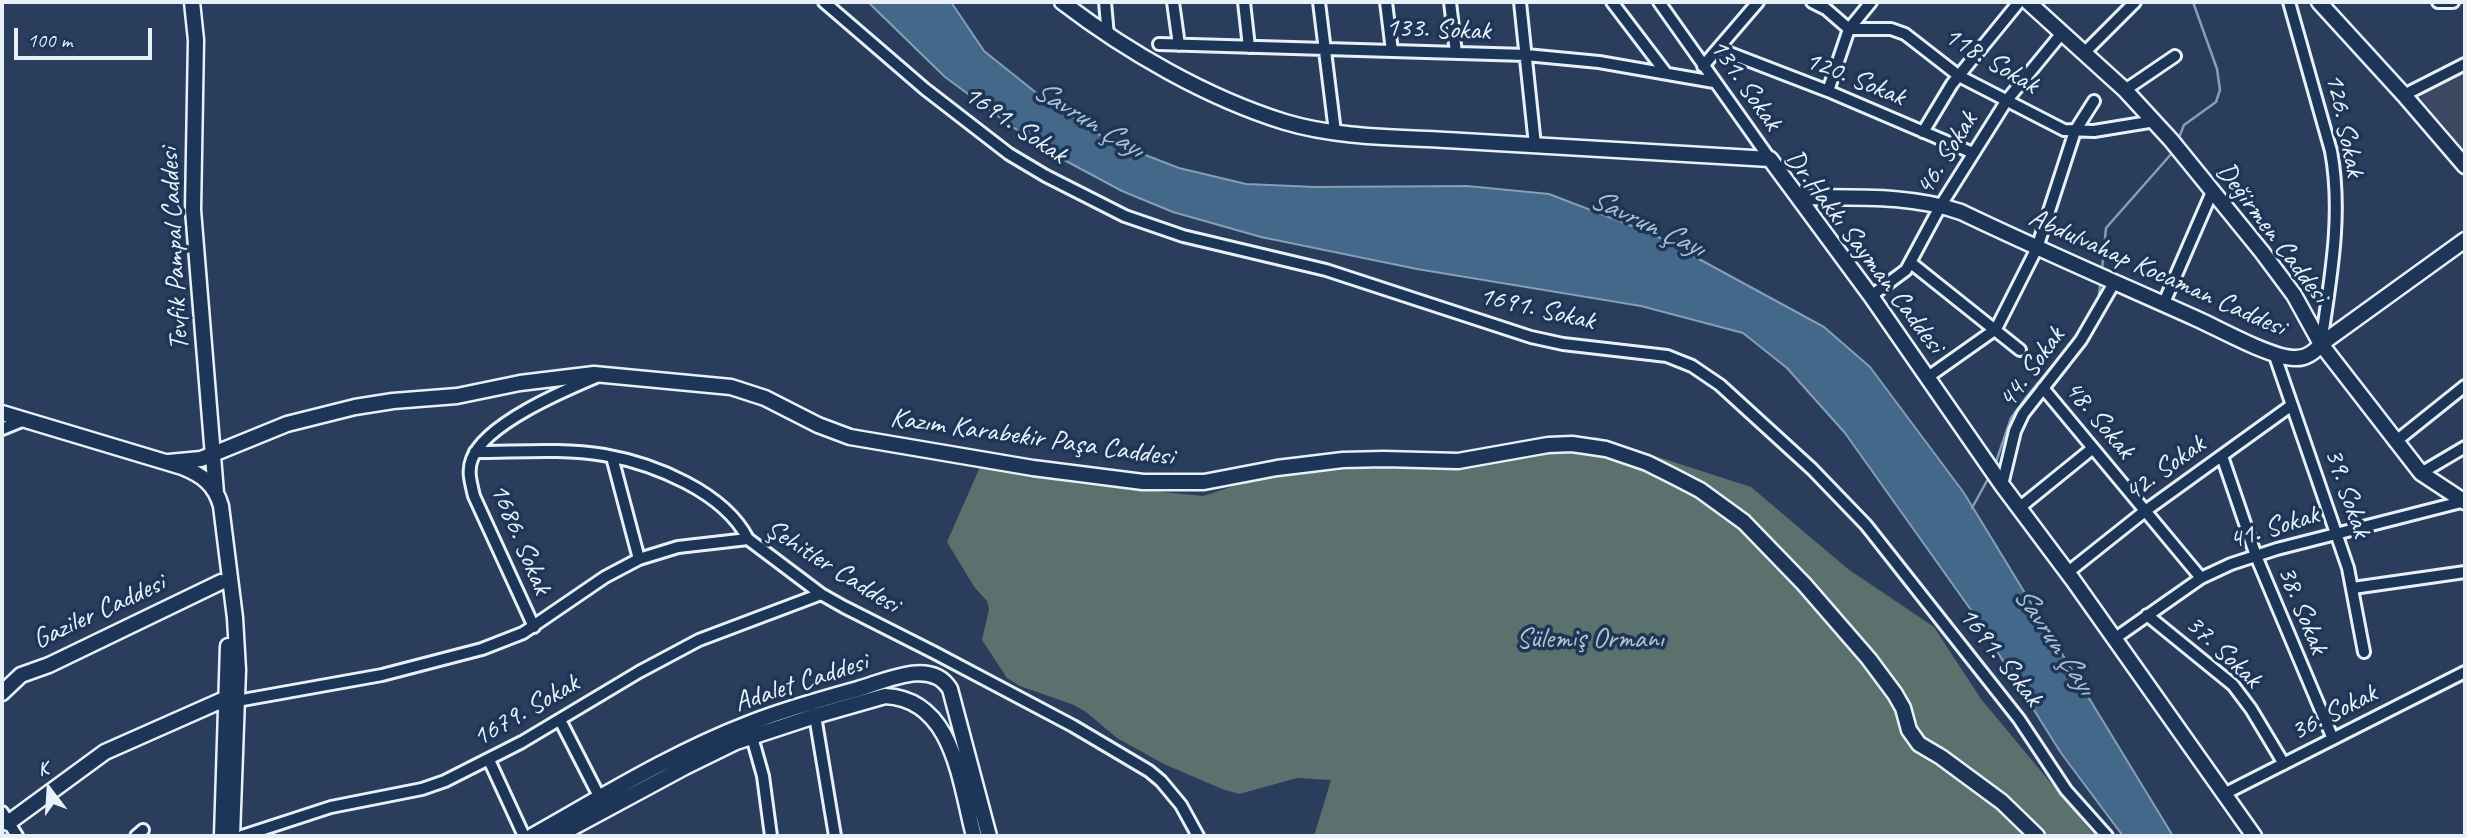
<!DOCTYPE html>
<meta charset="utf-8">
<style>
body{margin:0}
#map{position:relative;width:2467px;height:838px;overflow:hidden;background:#2b3d5c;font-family:Caveat,sans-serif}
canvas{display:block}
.frame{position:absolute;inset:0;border:4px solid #e8f1f8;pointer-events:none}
.north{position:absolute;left:14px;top:754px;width:70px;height:70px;-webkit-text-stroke:5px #1d3557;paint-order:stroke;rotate:343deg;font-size:19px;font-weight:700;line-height:28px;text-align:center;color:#e8f1f8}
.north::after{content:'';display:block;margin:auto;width:24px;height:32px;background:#e8f1f8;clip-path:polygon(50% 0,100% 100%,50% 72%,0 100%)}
.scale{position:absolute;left:14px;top:28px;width:138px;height:32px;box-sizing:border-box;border:4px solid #e8f1f8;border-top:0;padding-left:9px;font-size:21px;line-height:24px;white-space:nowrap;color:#e8f1f8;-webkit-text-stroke:5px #1d3557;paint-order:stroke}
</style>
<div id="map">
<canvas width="2467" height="838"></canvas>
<div class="frame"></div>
<div class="north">K</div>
<div class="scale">100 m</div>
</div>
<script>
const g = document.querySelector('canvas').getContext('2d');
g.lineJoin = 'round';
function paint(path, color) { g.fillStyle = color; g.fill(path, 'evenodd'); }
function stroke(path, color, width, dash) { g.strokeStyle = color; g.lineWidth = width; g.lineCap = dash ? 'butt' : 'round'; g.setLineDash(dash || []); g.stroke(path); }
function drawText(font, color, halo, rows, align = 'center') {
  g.font = font + ' Caveat,sans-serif'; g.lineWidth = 7; g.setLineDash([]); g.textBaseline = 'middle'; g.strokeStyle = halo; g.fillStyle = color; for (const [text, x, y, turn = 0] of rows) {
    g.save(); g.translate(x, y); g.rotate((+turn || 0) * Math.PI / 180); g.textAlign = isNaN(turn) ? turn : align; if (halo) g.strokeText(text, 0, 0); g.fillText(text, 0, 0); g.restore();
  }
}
const built = new Path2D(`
 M2465,71V151L2421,99L2422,94Z`);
const green = new Path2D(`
 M1596,437L1751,487L1848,569L1934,627L1981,699L2095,836H1314L1331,780L1297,778L1239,794L1222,789L1164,764L1117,738L1086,712L1074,705L1020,686L1007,678L982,640L989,609L987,601L975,588L947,542L980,467L1079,484L1203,496L1256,479L1363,468L1471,465Z`);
const water = new Path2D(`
 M868,2H951L984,51L1039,95L1109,141L1179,168L1246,184L1315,187L1467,186L1549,194L1653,234L1824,327L1870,367L1964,493L2173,836H2123L2061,753L1971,610L1845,433L1787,368L1743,333L1641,306L1417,269L1261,237L1173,212L1122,191L1040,147L945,77Z`);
const stream = new Path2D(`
 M2178,140L2184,125L2216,102L2220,90L2217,69L2193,2
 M2102,270L2106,228L2173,152
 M2098,301L2101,280
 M1995,465L2011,418L2028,395L2079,334
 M1972,508L1989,477
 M2,831L5,836`);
const street = new Path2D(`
 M824,2L925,89L1009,154L1046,176L1125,216L1183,236L1326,270L1531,337L1563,344L1667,356L1692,366L1720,385L1812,469L1866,525L2019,719L2066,790L2107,836
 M1105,2L1108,36
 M1173,2L1179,45
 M1244,2L1249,47
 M1319,2L1335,132
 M1386,2L1392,51
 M1450,2L1456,53
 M1520,2L1535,145
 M1612,2L1666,73
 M1659,2L1770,159
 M1812,2L1826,9L1849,29H1891L1905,34L1959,76L2064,130L2094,131L2155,121
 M2289,2L2331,151C2343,215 2330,281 2321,344
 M2438,2H2453
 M1159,44L1526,55L1599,62L1714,82
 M1719,49L1828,91L1973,153
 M2084,53L2135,2
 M1703,66L1758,2
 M2125,90L2175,56
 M1828,91L1849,29L1871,2
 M2404,95L2465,64
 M1923,132L1952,84L2019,2
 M1911,263L2020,350
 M1871,296L1906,270L1941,205L2007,100L2062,33
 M2163,305L2212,192
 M2274,353L2348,568L2364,652
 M1928,377L1996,329L2037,248L2075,131L2094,101
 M2043,388L2201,578
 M2,429L24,420
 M2395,442L2465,386
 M475,452C517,452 563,448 604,455C655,464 724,492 748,539
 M2222,456L2256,556L2333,739
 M612,457L639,559
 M2421,473L2465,447
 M2002,485L2015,431L2023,414L2081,340L2114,283
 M2019,508L2093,448
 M2067,573L2145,511L2292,405
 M2353,588L2465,572
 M2147,615L2233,685L2251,709L2284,764
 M534,627L474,496C471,483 467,471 472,459C485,424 563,391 596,377
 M2114,639L2201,578L2231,564L2277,549L2465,501
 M237,701L382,675L482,649L523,633L605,577L639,559L678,547L748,539L821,594L844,607L935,653L1073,726L1149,771L1161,781L1181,805L1198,836
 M815,716L835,836
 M560,720L600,798
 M752,737L763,776L771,836
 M489,760L524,836
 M2224,794L2465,672
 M2,812L17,836
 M136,836L143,830
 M242,836L331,807L422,789L445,781L522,742L639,672L699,640L821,594`);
const secondary = new Path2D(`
 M192,2L196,40L193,210L216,493
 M1062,2C1126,51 1207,98 1285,122C1341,139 1405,137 1463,141C1565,147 1668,153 1770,159L1871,296L2002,485L2073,580L2254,836
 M2028,2L2125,90L2171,140L2262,252L2294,295L2321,344L2421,473L2465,502
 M2319,2L2404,95L2465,166
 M1798,197C1853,198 1908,194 1961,212C2038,249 2117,283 2195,318C2218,328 2271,358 2294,358C2305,359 2315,352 2321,344L2465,240
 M2,413L182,467C202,475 215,484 221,506L235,618L238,670L232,836
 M169,462L201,459L287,424L355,407L393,401L457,396L520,383L594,374L731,387L765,398L818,425L850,437L1033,468L1143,482H1204L1277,468L1343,460L1384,459L1458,461L1548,445L1572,444L1606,449L1647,463L1673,476L1700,490L1744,522L1804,584L1869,659L1895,694L1903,708L1909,730L1919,744L1941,757L2002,802L2037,836
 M2,693L21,675L49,665L221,582
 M8,823L105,752L227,698
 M222,836L228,646
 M532,836C603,796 674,752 750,723C785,709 822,699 858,689C886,681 931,658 950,689L989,836
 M557,836L685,767L736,742L815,716L885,696C954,699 960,784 974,836`);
const streetNames = [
 ["133. Sokak",1438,30,2],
 ["118. Sokak",1991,61,31],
 ["120. Sokak",1855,79,22],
 ["131. Sokak",1745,85,55],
 ["1691. Sokak",1015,125,34],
 ["126. Sokak",2344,125,78],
 ["46. Sokak",1947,154,-58],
 ["Değirmen Caddesi",2272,233,53],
 ["Tevfik Pampal Caddesi",175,249,-93],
 ["Dr.Hakkı Sayman Caddesi",1864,252,53],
 ["Abdulvahap Kocaman Caddesi",2157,273,24],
 ["1691. Sokak",1537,309,13],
 ["44. Sokak",2032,368,-54],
 ["48. Sokak",2099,420,50],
 ["Kazım Karabekir Paşa Caddesi",1032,438,8],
 ["42. Sokak",2165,469,-36],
 ["39. Sokak",2347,493,71],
 ["41. Sokak",2274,528,-17],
 ["1686. Sokak",520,539,67],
 ["Şehitler Caddesi",832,567,32],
 ["38. Sokak",2302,610,68],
 ["Gaziler Caddesi",99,612,-25],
 ["37. Sokak",2223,652,43],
 ["1691. Sokak",2000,657,52],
 ["Adalet Caddesi",801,683,-18],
 ["1679. Sokak",526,711,-30],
 ["36. Sokak",2334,713,-27]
];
const parkNames = [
 ["Sülemiş Ormanı",1590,640]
];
const waterNames = [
 ["Savrun Çayı",1088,120,31],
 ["Savrun Çayı",1647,224,25],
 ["Savrun Çayı",2054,641,56]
];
paint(built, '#3c4762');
paint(green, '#5a716d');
paint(water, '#43688a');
stroke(water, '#859fb6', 2);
stroke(stream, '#859fb6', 2.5);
stroke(street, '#e8f1f8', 16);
stroke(secondary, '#e8f1f8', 19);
stroke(street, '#1d3557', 10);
stroke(secondary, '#1d3557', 14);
drawText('28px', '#e8f1f8', '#1d3557', streetNames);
drawText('28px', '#b6c4c7', '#1d3557', parkNames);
drawText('italic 30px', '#aec1d2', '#1d3557', waterNames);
</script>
